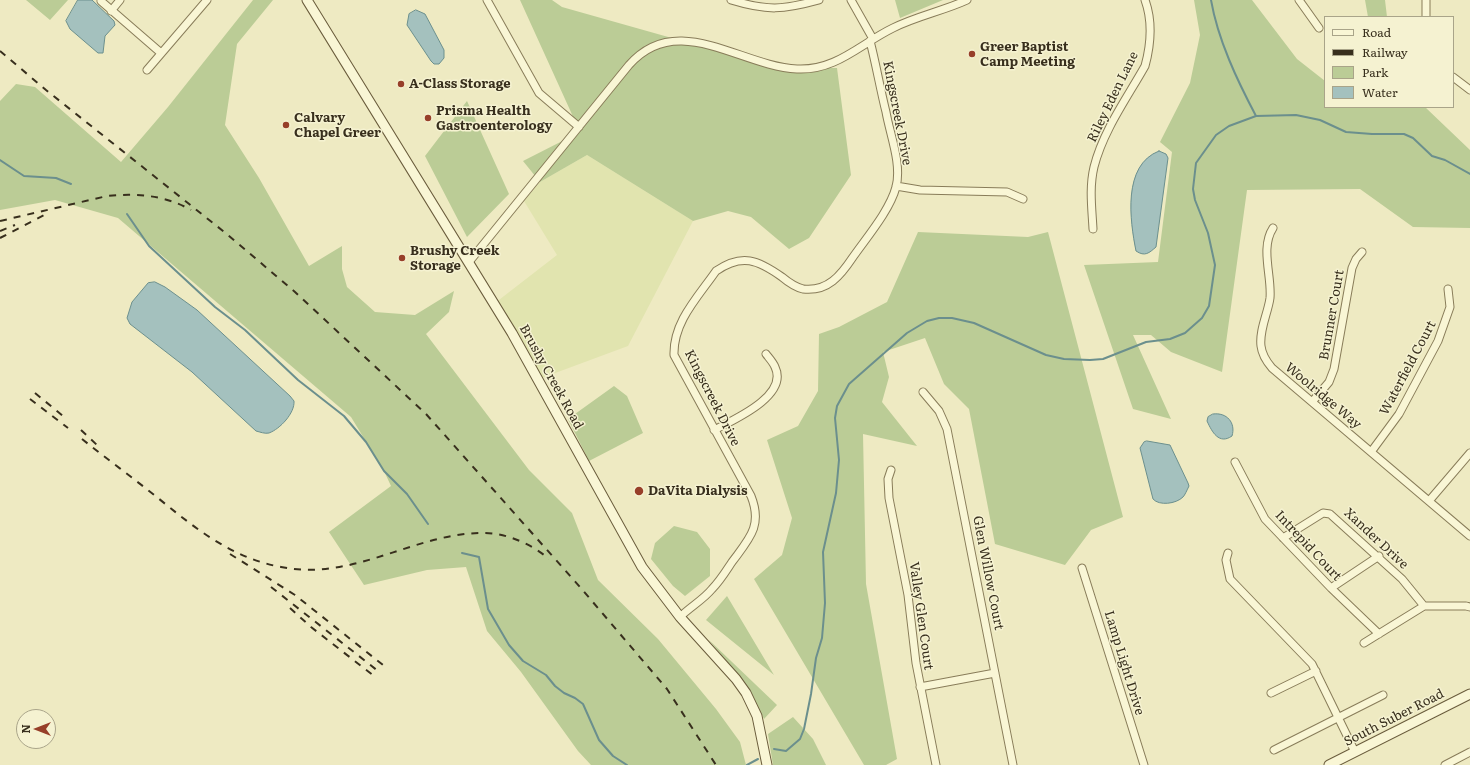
<!DOCTYPE html>
<style>
body{margin:0}
#map{position:relative;width:1470px;height:765px;overflow:hidden;background:#eeeac2;font-family:Literata,serif}
canvas{display:block}
.legend{position:absolute;left:1324px;top:16px;width:130px;height:92px;box-sizing:border-box;background:#f5f2d1;border:1px solid #a9a489;margin:0;padding:5px 7px;list-style:none;font-size:12px;color:#382f1d}
.legend li{display:flex;align-items:center;gap:8px;height:20px}
.legend b{width:20px;border:1px solid #a9a489}
.north{position:absolute;left:16px;top:709px;width:40px;height:40px;box-sizing:border-box;background:#f5f2d1;border:1px solid #a9a489;border-radius:50%;rotate:270deg;font-size:11px;font-weight:700;line-height:16px;text-align:center;color:#382f1d}
.north::after{content:'';display:block;margin:auto;width:14px;height:18px;background:#973f29;clip-path:polygon(50% 0,100% 100%,50% 72%,0 100%)}
</style>
<div id="map">
<canvas width="1470" height="765"></canvas>
<ul class="legend">
<li><b style="height:5px;background:#f9f6d5"></b>Road</li>
<li><b style="height:5px;background:#382f1d"></b>Railway</li>
<li><b style="height:11px;background:#bbcc96"></b>Park</li>
<li><b style="height:11px;background:#a4c1be"></b>Water</li>
</ul>
<div class="north">N</div>
</div>
<script>
const g = document.querySelector('canvas').getContext('2d');
g.lineJoin = 'round';
function paint(path, color) { g.fillStyle = color; g.fill(path, 'evenodd'); }
function stroke(path, color, width, dash) { g.strokeStyle = color; g.lineWidth = width; g.lineCap = dash ? 'butt' : 'round'; g.setLineDash(dash || []); g.stroke(path); }
function drawText(font, color, halo, rows, align = 'center') {
  g.font = font + ' Literata,serif'; g.lineWidth = 3; g.setLineDash([]); g.textBaseline = 'middle'; g.strokeStyle = halo; g.fillStyle = color; for (const [text, x, y, turn = 0] of rows) {
    g.save(); g.translate(x, y); g.rotate((+turn || 0) * Math.PI / 180); g.textAlign = isNaN(turn) ? turn : align; if (halo) g.strokeText(text, 0, 0); g.fillText(text, 0, 0); g.restore();
  }
}
const farmland = new Path2D(`
 M587,155L693,221L628,346L539,379L495,303L557,255L524,201L540,182Z`);
const green = new Path2D(`
 M26,0H68L50,20Z
 M253,0H273L237,44L225,125L259,178L309,266L342,246V269L347,287L375,312L415,315L454,291L449,312L426,334L529,470L572,513L598,580L658,639L716,709L740,742L746,765H591L578,751L521,672L487,631L466,567L427,570L364,585L329,532L391,486L384,471L351,417L118,218L55,200L0,210V101L16,84L35,87L121,162L168,107Z
 M520,0H552L562,7L778,68H837L851,175L809,238L789,249L751,217L728,211L693,221L587,155L540,182L523,161L580,132Z
 M895,0H943L900,18Z
 M1194,0H1252L1297,59L1325,81V107H1425L1470,150V228L1413,227L1360,189L1247,190L1222,372L1171,352L1151,335H1133L1171,419L1133,409L1084,265L1158,262L1172,152L1160,142L1190,83L1200,35Z
 M1365,0H1385L1387,17H1368Z
 M467,101L509,194L467,237L425,156Z
 M918,232L1028,237L1048,232L1123,517L1091,530L1065,565L995,544L969,409L944,384L925,338L883,352L889,377L882,402L917,446L863,434L866,584L897,759L886,765H864L754,579L782,555L792,518L767,440L798,426L818,391L819,334L839,327L887,302Z
 M614,386L627,396L643,433L589,461L568,419Z
 M674,526L697,532L710,549V576L685,596L673,586L651,559L655,543Z
 M727,596L774,675L706,620Z
 M709,640L777,705L764,719L750,690Z
 M793,717L813,739L826,765H773L768,734Z`);
const water = new Path2D(`
 M78,0H92L114,21L115,25L105,36L103,53H98L70,29L66,21Z
 M416,10L425,14L444,50V58L439,64H434L431,61L407,25L409,14Z
 M1159,151L1166,154L1168,158L1156,247C1149,253 1145,257 1136,251C1130,221 1122,165 1159,151Z
 M155,282L165,287L197,310L290,396L294,401C295,413 280,429 269,433C265,434 260,432 256,431L192,372L130,324L127,318L132,302L148,283Z
 M1213,414C1227,412 1236,423 1232,436C1219,445 1212,432 1207,421L1208,417Z
 M1147,441L1170,445L1188,483L1189,486C1187,490 1185,495 1183,497C1176,504 1159,506 1153,499L1140,448L1144,442Z`);
const stream = new Path2D(`
 M1211,0C1218,40 1237,80 1256,116
 M0,160L24,176L56,178L71,184
 M127,214L149,246L215,307L245,330L298,380L344,416L366,442L384,471L407,494L428,524
 M462,553L479,557L488,609L509,645L523,661L546,675L555,686L564,693L575,698L583,704L599,740L613,756L627,765
 M774,749L786,751L800,739L804,729L811,694L816,658L822,638L825,603L823,552L836,493L839,460L835,418L837,406L849,384L907,333L927,321L939,318H952L974,323L1046,355L1064,359L1090,360L1103,359L1146,342L1170,339L1185,333L1202,318L1209,306L1215,265L1208,233L1195,200L1193,189L1196,163L1216,135L1229,126L1256,116L1296,115L1320,120L1346,132L1372,134H1404L1413,138L1432,156L1445,160L1470,174
 M747,765L758,759`);
const street = new Path2D(`
 M487,0L539,93L579,127
 M731,0C767,11 783,10 819,0
 M851,0L873,39
 M1299,0L1319,28
 M101,1L161,53
 M111,11L120,0
 M1426,17V0
 M147,70L207,0
 M1453,77L1470,90
 M896,186L920,190L1007,192L1023,199
 M1273,228C1260,248 1272,276 1270,298C1268,313 1259,330 1261,346C1262,355 1266,361 1272,368L1470,536
 M1093,229C1092,209 1089,188 1094,167C1103,131 1127,98 1145,66C1151,44 1153,22 1145,0
 M469,262L629,65C677,10 740,66 797,69C836,71 860,44 893,28C917,16 943,11 967,0
 M923,392L939,411L947,429L1013,765
 M1312,402L1329,382L1334,369L1352,268L1356,259L1362,252
 M714,430C733,420 789,396 775,367C773,362 769,358 766,354
 M1371,452L1399,414L1438,341L1450,307L1448,289
 M1235,462L1265,519L1331,588L1379,634
 M891,470L888,479L889,498L908,595L916,663L936,765
 M1429,501L1470,453
 M1283,538L1323,513L1330,514L1402,579L1424,606
 M1228,553L1226,560L1230,579L1312,664L1355,752
 M1082,568L1144,765
 M1331,588L1379,556
 M680,617C690,607 703,600 712,589C720,581 726,571 732,562C749,539 763,526 751,496L674,355C673,322 698,297 716,271C742,253 758,260 782,277C788,282 795,287 803,289C828,292 841,275 853,257C867,237 890,210 896,187C902,164 890,135 886,112C880,88 876,64 870,41
 M1364,643L1424,606H1466L1470,607
 M920,687L995,673
 M1271,693L1316,671
 M1274,750L1383,695
 M1445,765L1470,752`);
const secondary = new Path2D(`
 M307,0L512,333L642,567L680,617L736,679L746,693L757,716L767,765
 M1329,765L1470,694`);
const rail = new Path2D(`
 M0,51L46,90L228,235L295,292L426,414L580,587L667,689L716,765
 M0,221L107,196C136,193 165,195 191,210
 M0,231L15,225
 M0,238L48,213
 M35,393L63,416
 M30,399L68,428
 M81,430L98,446
 M82,439C107,459 133,478 158,498C196,529 232,558 281,567C354,582 415,532 485,533C507,533 533,545 549,559
 M230,554L295,595L383,665
 M271,587L378,671
 M290,608L311,627L374,676`);
const markers = [
 [972,54,4,"#973f29"],
 [401,84,4,"#973f29"],
 [428,118,4,"#973f29"],
 [286,125,4,"#973f29"],
 [402,258,4,"#973f29"],
 [639,491,5,"#973f29"]
];
const poiNames = [
 ["Greer Baptist",980,47],
 ["Camp Meeting",980,62],
 ["A-Class Storage",409,84],
 ["Prisma Health",436,111],
 ["Gastroenterology",436,126],
 ["Calvary",294,118],
 ["Chapel Greer",294,133],
 ["Brushy Creek",410,251],
 ["Storage",410,266],
 ["DaVita Dialysis",648,491]
];
const streetNames = [
 ["Riley Eden Lane",1113,97,-64],
 ["Kingscreek Drive",897,113,79],
 ["Brunner Court",1332,315,-80],
 ["Waterfield Court",1408,368,-62],
 ["Brushy Creek Road",551,377,61],
 ["Woolridge Way",1323,396,40],
 ["Kingscreek Drive",712,398,63],
 ["Xander Drive",1376,539,43],
 ["Intrepid Court",1308,546,47],
 ["Glen Willow Court",988,573,79],
 ["Valley Glen Court",921,616,82],
 ["Lamp Light Drive",1124,663,73],
 ["South Suber Road",1394,718,-27]
];
paint(farmland, '#e1e4af');
paint(green, '#bbcc96');
paint(water, '#a4c1be');
stroke(water, '#6b8f8d', 1);
stroke(stream, '#6b8f8d', 2);
stroke(street, '#887c59', 9);
stroke(secondary, '#6a5c3c', 11);
stroke(street, '#f9f6d5', 7);
stroke(secondary, '#f9f6d5', 9);
stroke(rail, '#382f1d', 2, [7, 7]);
for (const [x, y, r, color] of markers) { const dot = new Path2D(); dot.arc(x, y, r, 0, 2 * Math.PI); g.fillStyle = color; g.fill(dot); stroke(dot, '#f5f2d1', 1.5); }
drawText('bold 13px', '#382f1d', '#f5f2d1', poiNames, 'left');
drawText('13px', '#382f1d', '#f5f2d1', streetNames);
</script>
